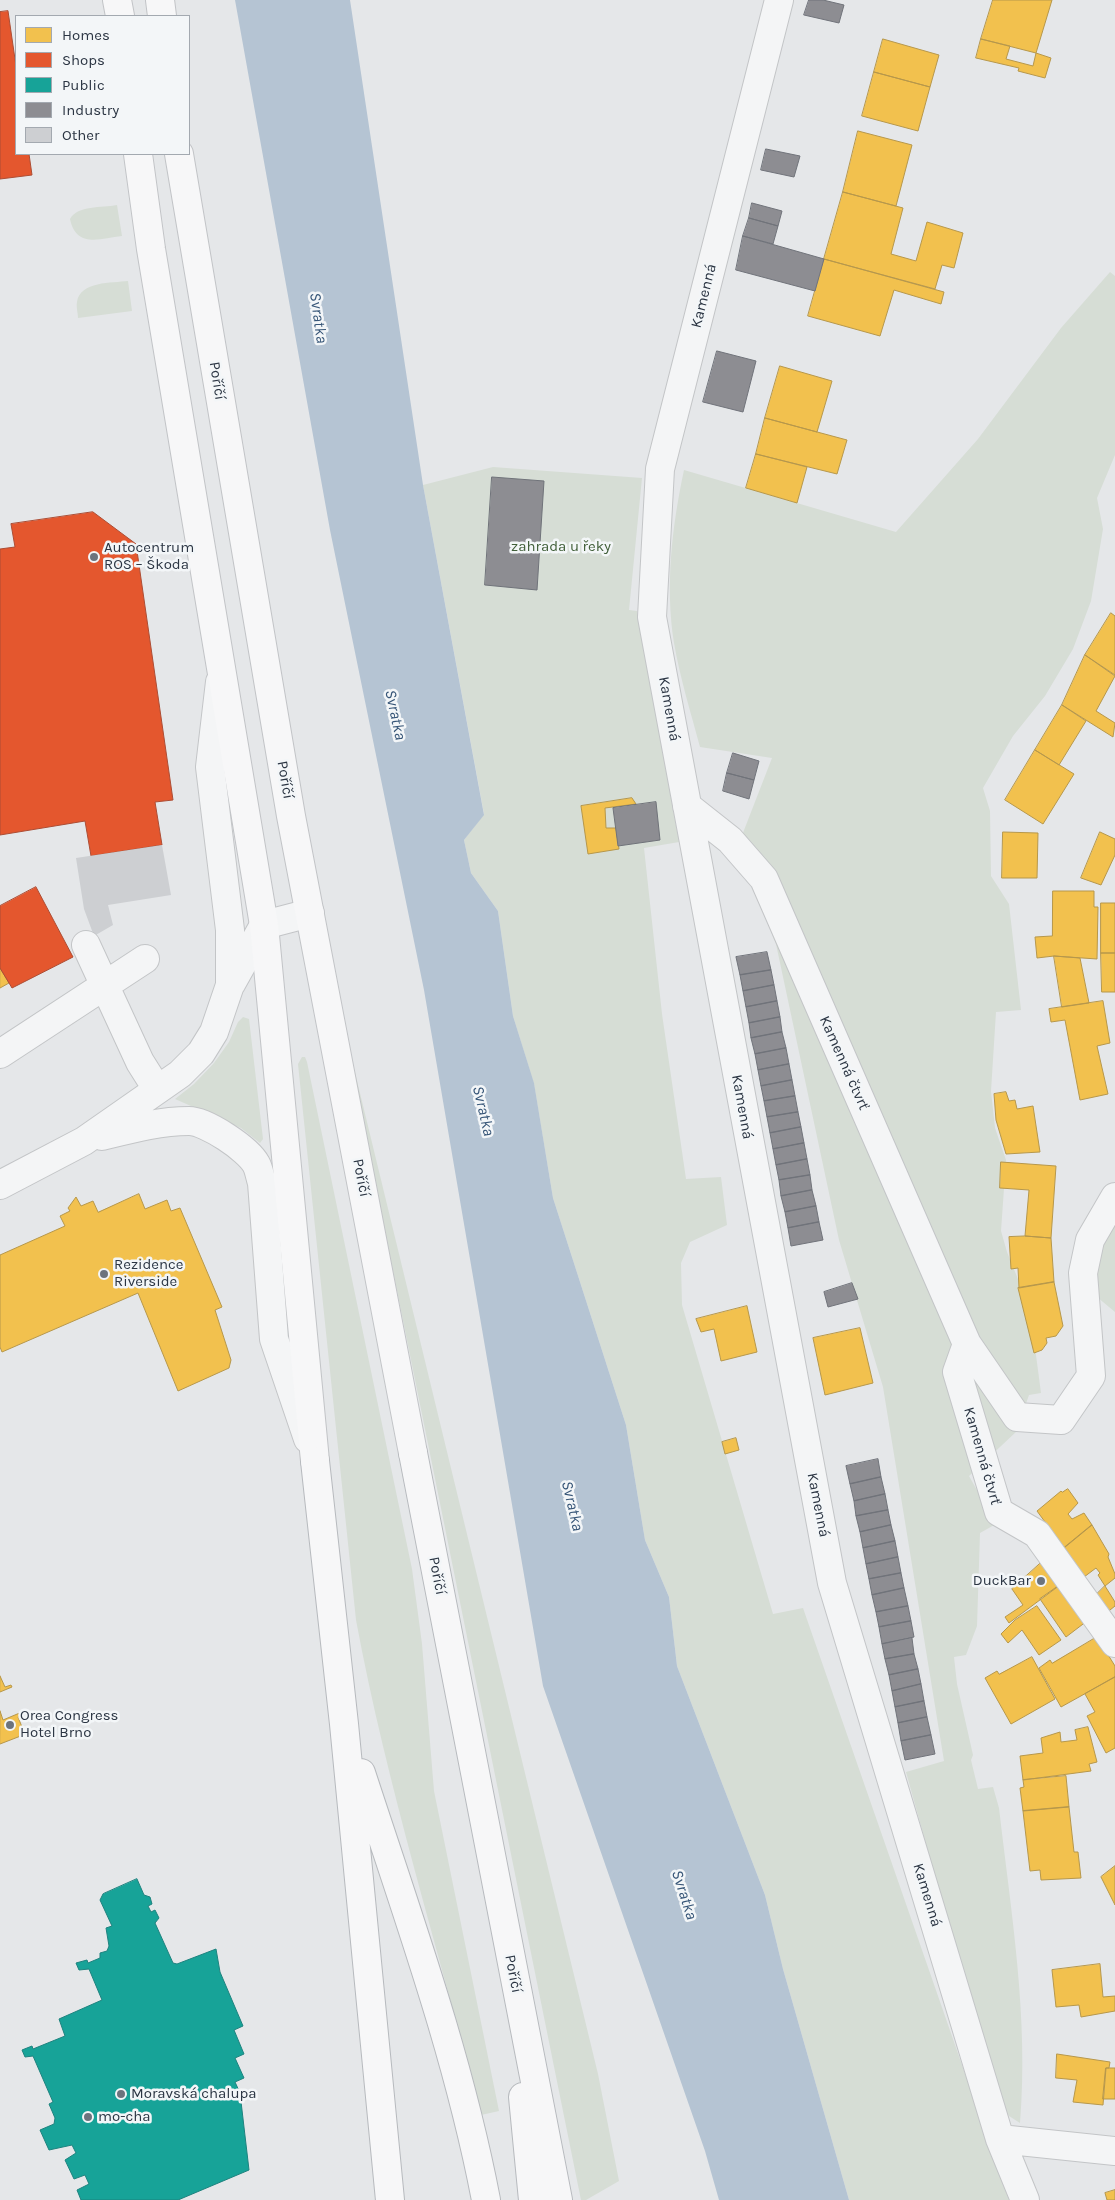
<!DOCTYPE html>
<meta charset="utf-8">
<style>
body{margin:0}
#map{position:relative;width:1115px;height:2200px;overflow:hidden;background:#e5e7e9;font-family:Karla,sans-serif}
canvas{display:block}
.legend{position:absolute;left:15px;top:15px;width:175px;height:140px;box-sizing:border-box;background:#f3f6f8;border:1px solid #a3a9b0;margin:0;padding:6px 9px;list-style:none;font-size:15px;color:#2b3543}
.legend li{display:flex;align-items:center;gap:10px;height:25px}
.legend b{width:25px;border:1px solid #a3a9b0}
</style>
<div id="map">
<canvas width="1115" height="2200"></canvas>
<ul class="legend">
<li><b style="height:14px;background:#f2c14e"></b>Homes</li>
<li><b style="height:14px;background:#e4572e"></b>Shops</li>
<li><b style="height:14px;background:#17a398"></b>Public</li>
<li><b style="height:14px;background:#8d8d92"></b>Industry</li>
<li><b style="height:14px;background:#cdcfd2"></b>Other</li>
</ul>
</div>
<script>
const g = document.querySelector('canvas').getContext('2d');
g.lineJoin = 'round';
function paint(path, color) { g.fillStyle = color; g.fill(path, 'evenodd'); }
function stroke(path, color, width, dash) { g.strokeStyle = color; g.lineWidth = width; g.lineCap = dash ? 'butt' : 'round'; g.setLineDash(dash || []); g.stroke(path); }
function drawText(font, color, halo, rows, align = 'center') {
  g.font = font + ' Karla,sans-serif'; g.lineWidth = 5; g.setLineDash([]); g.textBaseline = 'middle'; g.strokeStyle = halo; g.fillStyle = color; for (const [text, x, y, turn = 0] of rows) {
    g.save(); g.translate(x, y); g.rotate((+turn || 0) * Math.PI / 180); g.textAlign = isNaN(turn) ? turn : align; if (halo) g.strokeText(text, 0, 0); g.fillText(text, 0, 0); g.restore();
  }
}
const green = new Path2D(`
 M117,205L122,236C99,239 76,248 70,219C78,205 101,208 117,205Z
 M1110,272L1115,276V455L1097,498L1103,529L1091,601L1073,649L1045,696L1013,736L983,788L990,811L991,876L1009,904L1021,1010L996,1012L991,1091L995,1128L1006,1160L1001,1231L1007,1252L1022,1289L1034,1340L1041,1393L1029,1395L1016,1432L969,1476L996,1524L980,1533L977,1626L966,1655L954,1657L957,1684L973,1755L971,1760L978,1789L993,1787L999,1808C1011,1912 1029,2018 1020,2123L1009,2116L995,2092L906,1772L944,1761L883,1387L839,1240L776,944L753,887L734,856L772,758L700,747C691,713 680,678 674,643C665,586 672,526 684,470L896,532L978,439L1061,328Z
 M128,281L132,311L78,318C78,313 76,307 77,302C80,281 112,283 128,281Z
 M493,467L642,478L629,610L637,611L679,842L644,848L662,1014L686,1179L721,1177L727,1225L690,1242L681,1263L682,1305L773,1614L803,1608L1009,2200H849L783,1969L765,1895L677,1666L669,1597L645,1540L626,1425L553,1198L534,1084L513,1016L498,911L471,873L464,840L484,814L423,485Z
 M243,1017L249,1019L263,1139L260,1143L241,1128L175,1099L194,1084L214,1063L229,1042L238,1022Z
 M342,1019L598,2074L619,2181L586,2200H581Z
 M302,1057H305L307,1062L412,1569L422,1644L434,1791L499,2111L481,2115C439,1951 387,1787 356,1620L298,1064Z
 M1115,1223V1312L1097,1297L1093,1290L1097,1252Z`);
const water = new Path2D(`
 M235,0H350L423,485L484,815L464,840L471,873L498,911L513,1016L534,1083L553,1198L626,1425L645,1540L669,1597L677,1666L765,1895L783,1969L849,2200H719L705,2151L543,1686L424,990L330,530Z`);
const homes = new Path2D(`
 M993,0H1052L1036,53L981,39Z
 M883,39L939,55L930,87L874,72Z
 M981,39L1010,46L1006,59L1033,66L1036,53L1051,58L1045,78L1018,71L1019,68L976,58Z
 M874,72L930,87L918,131L862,116Z
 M858,131L912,145L896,206L843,192Z
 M843,192L903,208L891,254L916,261L927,222L963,233L954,268L942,265L935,289L824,259Z
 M824,259L944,292L941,304L894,290L880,336L808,316Z
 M780,366L832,381L817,432L765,418Z
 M765,418L847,440L837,474L756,454Z
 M756,454L807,467L797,503L746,488Z
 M1111,613L1115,616V675L1085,655Z
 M1085,655L1115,676L1096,711L1115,723L1113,737L1062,705Z
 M1062,705L1086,721L1059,765L1035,750Z
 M1035,750L1074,774L1043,824L1005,800Z
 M632,798L636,804L605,808L606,828H616L619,849L588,854L581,806Z
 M1003,832L1038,833L1037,878H1002Z
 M1100,832L1115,839V855L1101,885L1081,878Z
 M1053,891H1094V907H1098L1097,959L1054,956L1037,958L1035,937L1052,936Z
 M1101,903H1115V953H1101Z
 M1101,953H1115V992H1102Z
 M1054,956L1080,958L1089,1003L1062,1007Z
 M0,968L9,983L0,988Z
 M1103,1001L1110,1043L1097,1046L1108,1094L1080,1100L1065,1020L1051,1022L1049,1009Z
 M1006,1092L1009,1101L1015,1100L1017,1109L1033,1106L1040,1152L1006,1154L996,1120L994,1094Z
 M1001,1162L1056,1166L1051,1238L1025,1236L1029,1190L1000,1188Z
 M139,1194L145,1209L167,1200L171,1211L180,1208L222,1307L215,1310L231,1360L229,1368L178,1391L138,1293L2,1352L0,1347V1255L65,1226L60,1216L70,1211L68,1208L76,1197L81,1206L93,1201L98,1212Z
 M1025,1236L1051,1238L1054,1282L1019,1288L1018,1268L1011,1269L1009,1237Z
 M1054,1282L1063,1326L1056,1336L1046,1338L1047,1343L1042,1350L1034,1353L1018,1288Z
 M747,1306L757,1352L721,1361L714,1329L701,1332L696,1319Z
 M860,1328L873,1383L825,1395L813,1338Z
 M736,1438L739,1450L725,1454L722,1442Z
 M1068,1489L1078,1503L1068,1514L1072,1519L1084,1513L1092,1525L1064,1548L1037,1511L1061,1491L1062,1492Z
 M1092,1525L1109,1554L1108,1557L1115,1574V1578L1105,1586L1098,1575L1100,1573L1096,1568L1084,1577L1064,1548Z
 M1043,1561L1060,1585L1009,1623L1005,1617L1023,1605L1012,1589Z
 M1060,1585L1087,1621L1066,1637L1040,1599Z
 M1105,1586L1115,1602V1606L1105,1614L1094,1597Z
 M1037,1606L1061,1640L1039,1655L1022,1630L1008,1643L1001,1634L1015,1620Z
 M1097,1637L1115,1666V1677L1061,1707L1039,1668L1050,1660L1052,1663Z
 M1032,1657L1055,1699L1011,1724L985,1678L997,1671L999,1674Z
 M0,1676L5,1687L11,1685L12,1687L0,1692Z
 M1115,1677V1748L1106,1753L1087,1716L1095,1712L1085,1694Z
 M0,1711L3,1720L22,1712L23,1714L18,1717L24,1732L30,1729L31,1732L0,1744Z
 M1088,1727L1097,1762L1089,1764L1091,1771L1023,1780L1020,1756L1043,1753L1041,1738L1060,1732L1061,1742L1077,1740L1075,1730Z
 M1066,1776L1069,1807L1023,1811L1020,1788L1024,1787L1023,1780Z
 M1069,1807L1074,1852H1078L1081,1878L1041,1880L1040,1870L1030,1871L1023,1811Z
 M1115,1866V1905L1101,1877Z
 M1100,1964L1103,1997L1115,1996V2011L1081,2017L1079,2005L1056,2007L1052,1970Z
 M1057,2054L1110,2062L1109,2068H1106L1103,2105L1073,2102L1077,2080L1056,2078Z
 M1106,2068H1115V2099H1103Z
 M1115,2190V2200H1107L1105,2193Z`);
const shops = new Path2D(`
 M8,11L16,66V154H29L32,175L0,179V12Z
 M93,512L136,544L173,800L155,802L162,845L91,856L85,821L0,835V549L15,547L11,524Z
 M36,887L73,957L12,988L0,968V906Z`);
const public = new Path2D(`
 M137,1879L144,1895L150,1897L152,1904L148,1906L151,1912L155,1910L159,1918L155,1923L173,1963L177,1964L216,1949L220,1972L243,2026L234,2030L244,2054L235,2058L244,2078L235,2082L240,2093L249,2170L178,2200H81L77,2190L89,2184L85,2175L74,2179L65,2160L76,2153L72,2145L49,2150L40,2130L54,2124L55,2118L49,2104L53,2102L33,2056L25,2057L22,2050L32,2046L33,2049L65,2036L59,2019L102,2000L89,1969L79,1970L76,1963L87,1960L88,1963L100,1958V1953L107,1951L109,1946L106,1928L112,1926L100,1900L103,1894Z`);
const industry = new Path2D(`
 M809,0H823L844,5L839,23L804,15Z
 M766,149L800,156L794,177L761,170Z
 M752,203L782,211L778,226L749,218Z
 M749,218L778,226L773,244L743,236Z
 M743,236L824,259L815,291L736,270Z
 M717,351L756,361L743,412L703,402Z
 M492,477L544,481L537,590L485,585Z
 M733,753L759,761L754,780L727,773Z
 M727,773L754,780L749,799L723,791Z
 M656,802L660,840L618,846L613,808Z
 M767,952L771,970L740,975L736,957Z
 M771,970L774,985L743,991L740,975Z
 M774,985L777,1001L746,1007L743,991Z
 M777,1001L780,1017L749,1023L746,1007Z
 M780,1017L782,1032L751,1038L749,1023Z
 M782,1032L786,1048L755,1054L751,1038Z
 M786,1048L789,1064L758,1070L755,1054Z
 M789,1064L792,1080L761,1086L758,1070Z
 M792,1080L795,1096L764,1101L761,1086Z
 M795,1096L798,1112L767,1117L764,1101Z
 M798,1112L801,1127L770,1133L767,1117Z
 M801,1127L804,1143L773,1149L770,1133Z
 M804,1143L807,1159L776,1165L773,1149Z
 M807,1159L810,1175L779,1180L776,1165Z
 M810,1175L812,1190L781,1196L779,1180Z
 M812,1190L816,1206L785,1212L781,1196Z
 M816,1206L819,1222L788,1228L785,1212Z
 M819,1222L823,1240L791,1246L788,1228Z
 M852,1283L858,1299L828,1307L824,1292Z
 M878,1459L881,1477L850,1484L846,1466Z
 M881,1477L885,1494L854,1501L850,1484Z
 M885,1494L888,1510L856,1516L854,1501Z
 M888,1510L891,1525L860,1532L856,1516Z
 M891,1525L895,1541L863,1548L860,1532Z
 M895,1541L898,1557L866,1564L863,1548Z
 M898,1557L901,1573L869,1579L866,1564Z
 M901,1573L904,1588L872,1595L869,1579Z
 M904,1588L908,1606L876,1612L872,1595Z
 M908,1606L911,1621L879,1627L876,1612Z
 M911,1621L914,1637L882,1644L879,1627Z
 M912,1638L914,1654L885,1659L882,1644Z
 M914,1654L918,1669L889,1675L885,1659Z
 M918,1669L921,1684L892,1691L889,1675Z
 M921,1684L924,1701L895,1707L892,1691Z
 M924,1701L927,1717L898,1723L895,1707Z
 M927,1717L931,1735L901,1741L898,1723Z
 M931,1735L935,1754L905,1760L901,1741Z`);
const building = new Path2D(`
 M162,845L171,895L108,905L113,925L94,936L84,909L76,858Z`);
const minor = new Path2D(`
 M779,0L660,469L652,617L832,1583L1000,2139L1025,2200
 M687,806L730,840L764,879L967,1344L1017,1417L1061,1420L1091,1376L1083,1273L1090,1240L1115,1197
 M86,945L140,1062L157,1089
 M231,984L264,925L310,913
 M0,1054L145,959
 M102,1136C130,1129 159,1121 189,1121C206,1121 248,1149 256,1164C259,1169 260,1177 262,1183L274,1339L308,1439
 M0,1185L84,1141L180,1074L201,1053L214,1032L230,985V930L210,767L220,682
 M967,1344L957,1372L999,1512L1037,1534L1115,1643
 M1000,2139L1115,2151`);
const major = new Path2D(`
 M117,0L120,16
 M160,0L162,16
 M138,154L151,249L264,925L315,1461
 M179,154L291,816L413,1453`);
const highway = new Path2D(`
 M413,1453L558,2200
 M315,1461L344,1724L390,2200
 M361,1773C407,1914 458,2054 486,2200
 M523,2097L533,2200`);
const markers = [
 [94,557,5,"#6c737d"],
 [104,1274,5,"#6c737d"],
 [1041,1581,5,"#6c737d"],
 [10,1725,5,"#6c737d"],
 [121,2094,5,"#6c737d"],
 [88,2117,5,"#6c737d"]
];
const streetNames = [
 ["Kamenná",704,296,-76],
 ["Poříčí",217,381,81],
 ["Kamenná",669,709,80],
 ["Poříčí",285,780,80],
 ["Kamenná čtvrť",844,1063,66],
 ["Kamenná",742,1107,80],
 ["Poříčí",361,1178,79],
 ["Kamenná čtvrť",982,1456,74],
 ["Kamenná",818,1505,79],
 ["Poříčí",437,1576,79],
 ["Kamenná",927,1895,73],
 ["Poříčí",513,1974,79]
];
const parkNames = [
 ["zahrada u řeky",561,547]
];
const poiNames = [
 ["Autocentrum",104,548],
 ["ROS – Škoda",104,565],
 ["Rezidence",114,1265],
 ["Riverside",114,1282],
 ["DuckBar",1031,1581,"right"],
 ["Orea Congress",20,1716],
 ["Hotel Brno",20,1733],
 ["Moravská chalupa",131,2094],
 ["mo-cha",98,2117]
];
const waterNames = [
 ["Svratka",318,318,82],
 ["Svratka",395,715,78],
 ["Svratka",483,1111,77],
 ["Svratka",572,1506,77],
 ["Svratka",684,1895,72]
];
paint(green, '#d6ddd5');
paint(water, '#b5c4d3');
paint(homes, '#f2c14e');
stroke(homes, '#b6974b', 1);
paint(shops, '#e4572e');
stroke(shops, '#ac4d34', 1);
paint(public, '#17a398');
stroke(public, '#1d827e', 1);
paint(industry, '#8d8d92');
stroke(industry, '#70737a', 1);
paint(building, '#cdcfd2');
stroke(minor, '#c3c5c7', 30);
stroke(major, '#c2c4c7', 30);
stroke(highway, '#b7babe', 30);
stroke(minor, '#f4f5f6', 28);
stroke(major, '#f7f7f8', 28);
stroke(highway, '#f7f7f8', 28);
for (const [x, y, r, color] of markers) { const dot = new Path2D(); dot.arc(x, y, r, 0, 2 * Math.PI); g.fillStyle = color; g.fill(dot); stroke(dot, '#f3f6f8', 2); }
drawText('15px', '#2b3543', '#f3f6f8', streetNames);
drawText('15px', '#415f39', '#f3f6f8', parkNames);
drawText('15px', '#2b3543', '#f3f6f8', poiNames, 'left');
drawText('italic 16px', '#365577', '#f3f6f8', waterNames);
</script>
